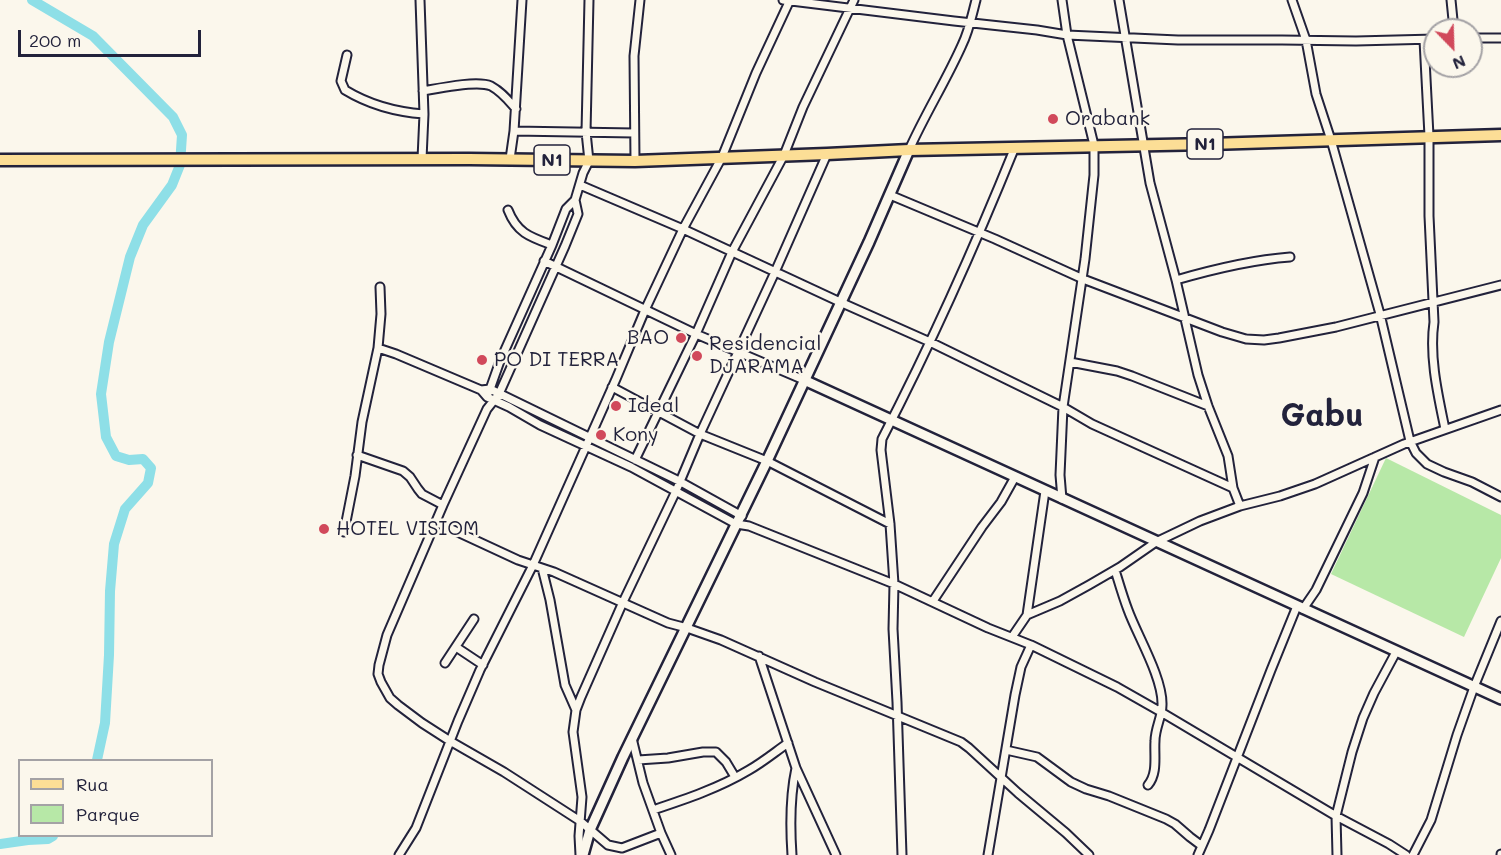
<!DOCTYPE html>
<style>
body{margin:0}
#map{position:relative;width:1501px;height:855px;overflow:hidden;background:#fbf7ec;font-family:Mali,sans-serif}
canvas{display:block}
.legend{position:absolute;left:18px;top:759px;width:195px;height:78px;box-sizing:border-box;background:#fbf7ec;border:2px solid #a4a2a5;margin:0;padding:8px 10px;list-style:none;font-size:18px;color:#22223b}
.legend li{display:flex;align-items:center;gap:12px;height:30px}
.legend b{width:30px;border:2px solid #a4a2a5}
.north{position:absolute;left:1423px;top:18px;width:60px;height:60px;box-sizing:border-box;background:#fbf7ec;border:2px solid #a4a2a5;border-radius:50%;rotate:157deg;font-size:16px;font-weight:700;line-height:24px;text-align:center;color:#22223b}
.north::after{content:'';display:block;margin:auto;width:21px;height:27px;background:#d1495b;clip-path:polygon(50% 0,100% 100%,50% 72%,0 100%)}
.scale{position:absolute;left:18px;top:30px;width:183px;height:27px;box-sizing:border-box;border:3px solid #22223b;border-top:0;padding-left:8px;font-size:18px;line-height:21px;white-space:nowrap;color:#22223b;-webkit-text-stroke:4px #fbf7ec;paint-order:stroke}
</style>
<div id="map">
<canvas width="1501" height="855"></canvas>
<ul class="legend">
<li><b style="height:8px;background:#fcde96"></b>Rua</li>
<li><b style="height:16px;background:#b7e8a7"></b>Parque</li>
</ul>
<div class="north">N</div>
<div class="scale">200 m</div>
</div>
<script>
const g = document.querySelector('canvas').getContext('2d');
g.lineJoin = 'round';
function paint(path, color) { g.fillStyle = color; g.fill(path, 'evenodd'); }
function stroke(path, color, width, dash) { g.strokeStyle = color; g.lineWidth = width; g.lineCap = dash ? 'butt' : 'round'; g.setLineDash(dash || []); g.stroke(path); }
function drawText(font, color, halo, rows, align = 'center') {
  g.font = font + ' Mali,sans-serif'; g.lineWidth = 5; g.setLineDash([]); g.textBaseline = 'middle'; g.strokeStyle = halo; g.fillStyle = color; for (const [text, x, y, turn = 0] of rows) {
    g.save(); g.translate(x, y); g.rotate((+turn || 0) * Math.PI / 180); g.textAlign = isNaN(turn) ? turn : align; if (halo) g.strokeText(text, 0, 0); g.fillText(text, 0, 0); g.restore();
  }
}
const green = new Path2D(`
 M1386,458L1501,515V558L1464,637L1331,574Z`);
const river = new Path2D(`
 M32,0L93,36L173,117L182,135L180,165L172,185L143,225L130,257L109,342L101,394L106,437L116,456L129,460L143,459L151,468L148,483L125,509L114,544L110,591L109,655L105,723L97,760
 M0,844L28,840L48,839L53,836`);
const street = new Path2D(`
 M420,0L424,114L422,159
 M589,0L586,132L589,161L583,173L575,200L578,214L565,246L499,394L487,409L443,505L387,635L379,665L378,674L381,682L390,698L398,705L422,723L450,741L504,772L580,821L608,845L622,848L661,833
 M783,0L954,21L1037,30L1067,35L1178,40H1282L1356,41L1435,39
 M1062,0L1067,35L1094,145V175L1085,259L1063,407L1060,475L1062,499
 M1119,0L1150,183L1176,280L1198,375L1208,406L1228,456L1233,488L1240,506
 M1292,0L1306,40L1316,94L1331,140L1380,314L1410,441L1416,453L1427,464L1444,472L1472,482L1501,497
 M1451,0L1454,30
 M1471,38H1501
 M1424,40L1429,136V216L1434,322C1429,357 1438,395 1445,429
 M347,55L341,81L345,90C368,104 396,112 424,114
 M423,91C440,88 477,80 491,86C502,92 508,100 516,109
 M514,131L634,133
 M909,150C925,114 946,81 962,45C969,31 972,15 976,0
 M510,159L514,131L522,0
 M635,161L634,56L640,0
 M580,185L683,229L840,302L930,342L1063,407L1092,424L1233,488
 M890,195L995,239L1083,279L1222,332L1246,339L1264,340L1279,338L1336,327L1501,285
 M508,210C517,233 530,237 552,245
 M544,261L696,334L804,380
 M1176,280C1214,269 1250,260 1290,257
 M378,348L396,354L481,390L487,397L509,407L540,425L631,467L736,524L749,526L894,584L988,628L1031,645L1117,687L1161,712L1336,816L1389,844L1406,855
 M1070,362L1117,371L1132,376L1208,406
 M612,387L700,434L767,461L890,524
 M481,390L490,389L679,481L742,516
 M489,392L500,361L552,245L566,209L575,200
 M357,455L403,471L410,477L418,489L422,494L443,505
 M635,460L696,334L732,252L784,155L803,107L854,0
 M436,522L518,560L554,572L668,623L687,628L721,640L815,682L961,742L969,748L1018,793L1066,833L1089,855
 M344,532L355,476L362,422L378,348L381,314L380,287
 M542,568L550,600L565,685L576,710
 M1115,570C1119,583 1123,597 1128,610C1137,635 1163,678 1162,705C1162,717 1155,728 1155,741C1154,756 1158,773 1148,785
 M933,601L982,527L1001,502L1015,477
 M1303,609L1316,590L1363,493L1375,457
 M1027,615L1045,491
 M1012,637L1027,615L1060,601L1089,585L1120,567L1156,542L1200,521L1240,506L1280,496L1315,484L1404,444L1501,410
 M456,647L483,665
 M759,656L796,768L836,855
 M445,663L474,619
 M632,738L643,783L661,833L671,855
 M1006,750L1037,757L1071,782L1086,789L1109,796L1166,819L1175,824L1190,837L1202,846
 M638,760L668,758L703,752H716L726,762L735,777
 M653,810C686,799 719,788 749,770C763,762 775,752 788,743
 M399,855L416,828L458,721L480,670L533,565L616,379L645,310L683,229L722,157L756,73L790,0
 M580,855L579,836L582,797L573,732L576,710L581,697L623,602L676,491L700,434L775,272L827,154
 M792,855C790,826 790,796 796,768
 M902,855L897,702L893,629L894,584L890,524L881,450L882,439C931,344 975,246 1015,147
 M988,855L1015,695L1021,667L1031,645
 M1198,855L1209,830L1271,670L1297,606
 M1337,855L1336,816L1352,752L1363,718L1374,693L1396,652
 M1413,855L1431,820L1457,735L1474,687L1501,621
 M1501,855V854`);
const secondary = new Path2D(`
 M804,380L1501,699
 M583,855L590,830L623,757L767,461L869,242L909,150`);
const primary = new Path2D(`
 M0,160L469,159L635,161L827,154L909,150L1210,144L1501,135`);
const markers = [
 [1053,119,6,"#d1495b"],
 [681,338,6,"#d1495b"],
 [697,356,6,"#d1495b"],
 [482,360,6,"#d1495b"],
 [616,406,6,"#d1495b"],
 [601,435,6,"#d1495b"],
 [324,529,6,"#d1495b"]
];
const shields = [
 [1205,144,36],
 [552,160,36]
];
const shieldNames = [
 ["N1",1205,144],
 ["N1",552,160]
];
const poiNames = [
 ["Orabank",1065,119],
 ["BAO",669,338,"right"],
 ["Residencial",709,344],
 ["DJARAMA",709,367],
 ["PO DI TERRA",494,360],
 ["Ideal",628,406],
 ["Kony",613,435],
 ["HOTEL VISIOM",336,529]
];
const townNames = [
 ["Gabu",1322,416]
];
paint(green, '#b7e8a7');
stroke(river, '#8edfe7', 10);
stroke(street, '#22223b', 11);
stroke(secondary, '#22223b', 14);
stroke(primary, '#22223b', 15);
stroke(street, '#fbf7ec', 7);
stroke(secondary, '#fbf7ec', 9);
stroke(primary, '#fcde96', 10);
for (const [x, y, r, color] of markers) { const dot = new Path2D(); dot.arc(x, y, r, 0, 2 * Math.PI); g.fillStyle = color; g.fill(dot); stroke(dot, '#fbf7ec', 2); }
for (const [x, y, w] of shields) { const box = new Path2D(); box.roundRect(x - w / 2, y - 15, w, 30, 4.5); g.fillStyle = '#fbf7ec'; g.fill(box); stroke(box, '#22223b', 1.5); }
drawText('bold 18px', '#22223b', null, shieldNames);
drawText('20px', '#22223b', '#fbf7ec', poiNames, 'left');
drawText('bold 32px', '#22223b', '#fbf7ec', townNames);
</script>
